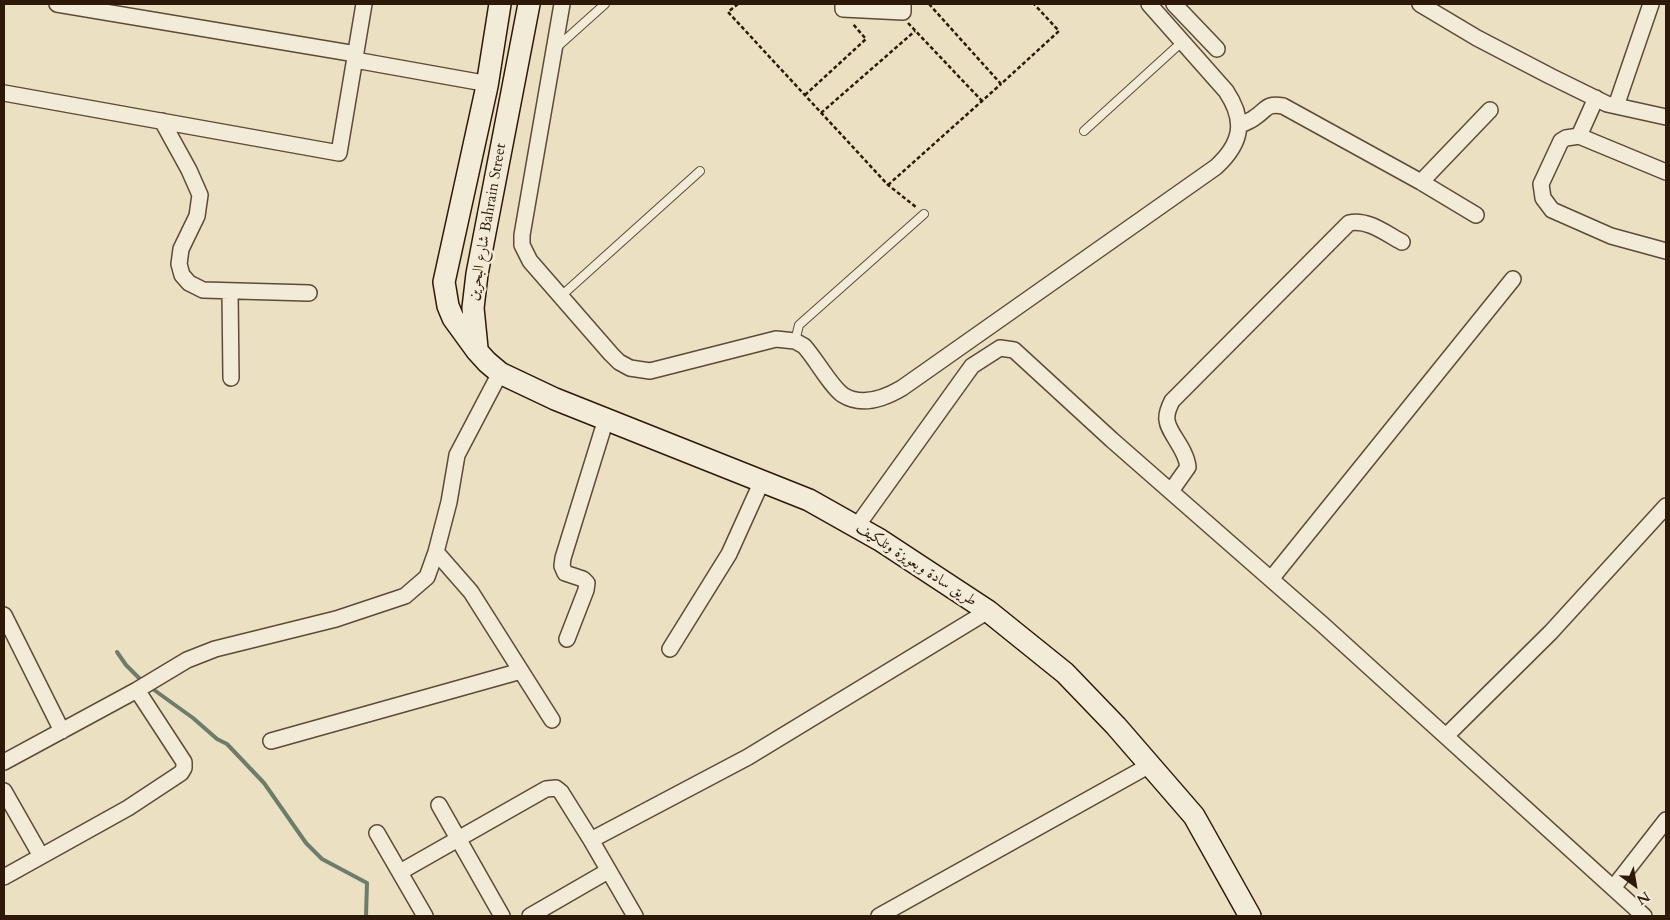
<!DOCTYPE html>
<meta charset="utf-8">
<style>
body{margin:0}
#map{position:relative;width:1670px;height:920px;overflow:hidden;background:#ebe0c2;font-family:Cardo,serif}
canvas{display:block}
.frame{position:absolute;inset:0;border:5px solid #2e1909;pointer-events:none}
.north{position:absolute;left:1610px;top:860px;width:50px;height:50px;-webkit-text-stroke:4px #f2ebd7;paint-order:stroke;rotate:148deg;font-size:14px;font-weight:700;line-height:20px;text-align:center;color:#2e1909}
.north::after{content:'';display:block;margin:auto;width:18px;height:22px;background:#2e1909;clip-path:polygon(50% 0,100% 100%,50% 72%,0 100%)}
</style>
<div id="map">
<canvas width="1670" height="920"></canvas>
<div class="frame"></div>
<div class="north">N</div>
</div>
<script>
const g = document.querySelector('canvas').getContext('2d');
g.lineJoin = 'round';
function stroke(path, color, width, dash) { g.strokeStyle = color; g.lineWidth = width; g.lineCap = dash ? 'butt' : 'round'; g.setLineDash(dash || []); g.stroke(path); }
function drawText(font, color, halo, rows, align = 'center') {
  g.font = font + ' Cardo,Amiri,serif'; g.lineWidth = 5; g.setLineDash([]); g.textBaseline = 'middle'; g.strokeStyle = halo; g.fillStyle = color; for (const [text, x, y, turn = 0] of rows) {
    g.save(); g.translate(x, y); g.rotate((+turn || 0) * Math.PI / 180); g.textAlign = isNaN(turn) ? turn : align; if (halo) g.strokeText(text, 0, 0); g.fillText(text, 0, 0); g.restore();
  }
}
const stream = new Path2D(`
 M117,652L126,665L144,683
 M150,687L193,718L217,739L227,744L264,783L306,843L322,859L367,883L366,916`);
const path = new Path2D(`
 M738,4L728,12L888,185L916,207
 M929,4L1001,84L1059,31L1034,4
 M908,23L982,101
 M805,95L866,39L852,23
 M821,113L915,31
 M888,185L1001,84`);
const service = new Path2D(`
 M556,48L605,4
 M1084,131L1183,41
 M560,297L700,171
 M795,341L799,325L924,214`);
const minor = new Path2D(`
 M57,4L356,54
 M562,4L522,235V245L530,261L611,354L619,362L630,368L650,371L776,339L795,341L804,346C816,359 831,387 843,395C862,407 885,398 902,388L1216,167C1242,143 1246,121 1226,91L1149,4
 M843,4V9L903,12V4
 M1174,4L1217,49
 M1420,4L1477,38L1550,76L1607,104L1666,117
 M355,60L478,82L487,86
 M4,93L339,153L364,4
 M1616,106L1651,4
 M162,121L189,170L200,195L197,216L181,249L179,264L182,275L189,283L203,290L309,293
 M1239,126C1244,123 1250,121 1254,118C1267,110 1265,103 1283,106L1421,182L1476,215
 M1579,136L1596,98
 M1666,172L1579,136L1566,138L1561,141L1541,184L1543,198L1552,210L1611,236L1666,251
 M1421,182L1490,110
 M230,292L231,378
 M1171,491L1188,467C1186,448 1168,433 1167,420C1166,414 1169,407 1172,401L1349,223C1368,219 1385,233 1402,242
 M857,526L972,366L1000,348L1014,350L1112,440L1322,624L1644,916
 M436,552L471,592L552,720
 M1271,579L1513,279
 M4,615L62,731
 M567,639L586,590L587,583L583,579L565,573L562,566L563,558L606,419
 M670,649L729,554L762,481
 M1446,736L1551,632L1666,506
 M271,741L521,671
 M4,762L137,690L187,660L215,649L336,619L405,596L427,577L436,552L449,502L457,455L500,373
 M4,791L41,856
 M439,805L502,916
 M377,833L425,916
 M400,872L546,789L556,788L561,792L591,840
 M4,877L128,808L181,773L184,768V762L137,690
 M1613,888L1666,820
 M530,916L608,871
 M635,916L591,840L748,757L988,611
 M879,916L1150,765`);
const secondary = new Path2D(`
 M500,4L487,86L444,282L448,306L453,318L477,351L487,362L500,373L555,399L809,500L880,540L988,611L1065,673L1116,726L1194,816L1250,916
 M477,348L473,308L477,274L529,4`);
const streetNames = [
 ["شارع البحرين Bahrain Street",488,222,-80],
 ["طريق سادة وبعويزة وتلكيف",916,565,33]
];
stroke(stream, '#6e7c6c', 4);
stroke(service, '#5d4b37', 10);
stroke(minor, '#5d4b37', 18);
stroke(secondary, '#2e1909', 24);
stroke(path, '#2e1909', 2.5, [4, 2.5]);
stroke(service, '#f2ebd7', 8);
stroke(minor, '#f2ebd7', 15);
stroke(secondary, '#f2ebd7', 21);
drawText('15px', '#2e1909', '#f2ebd7', streetNames);
</script>
